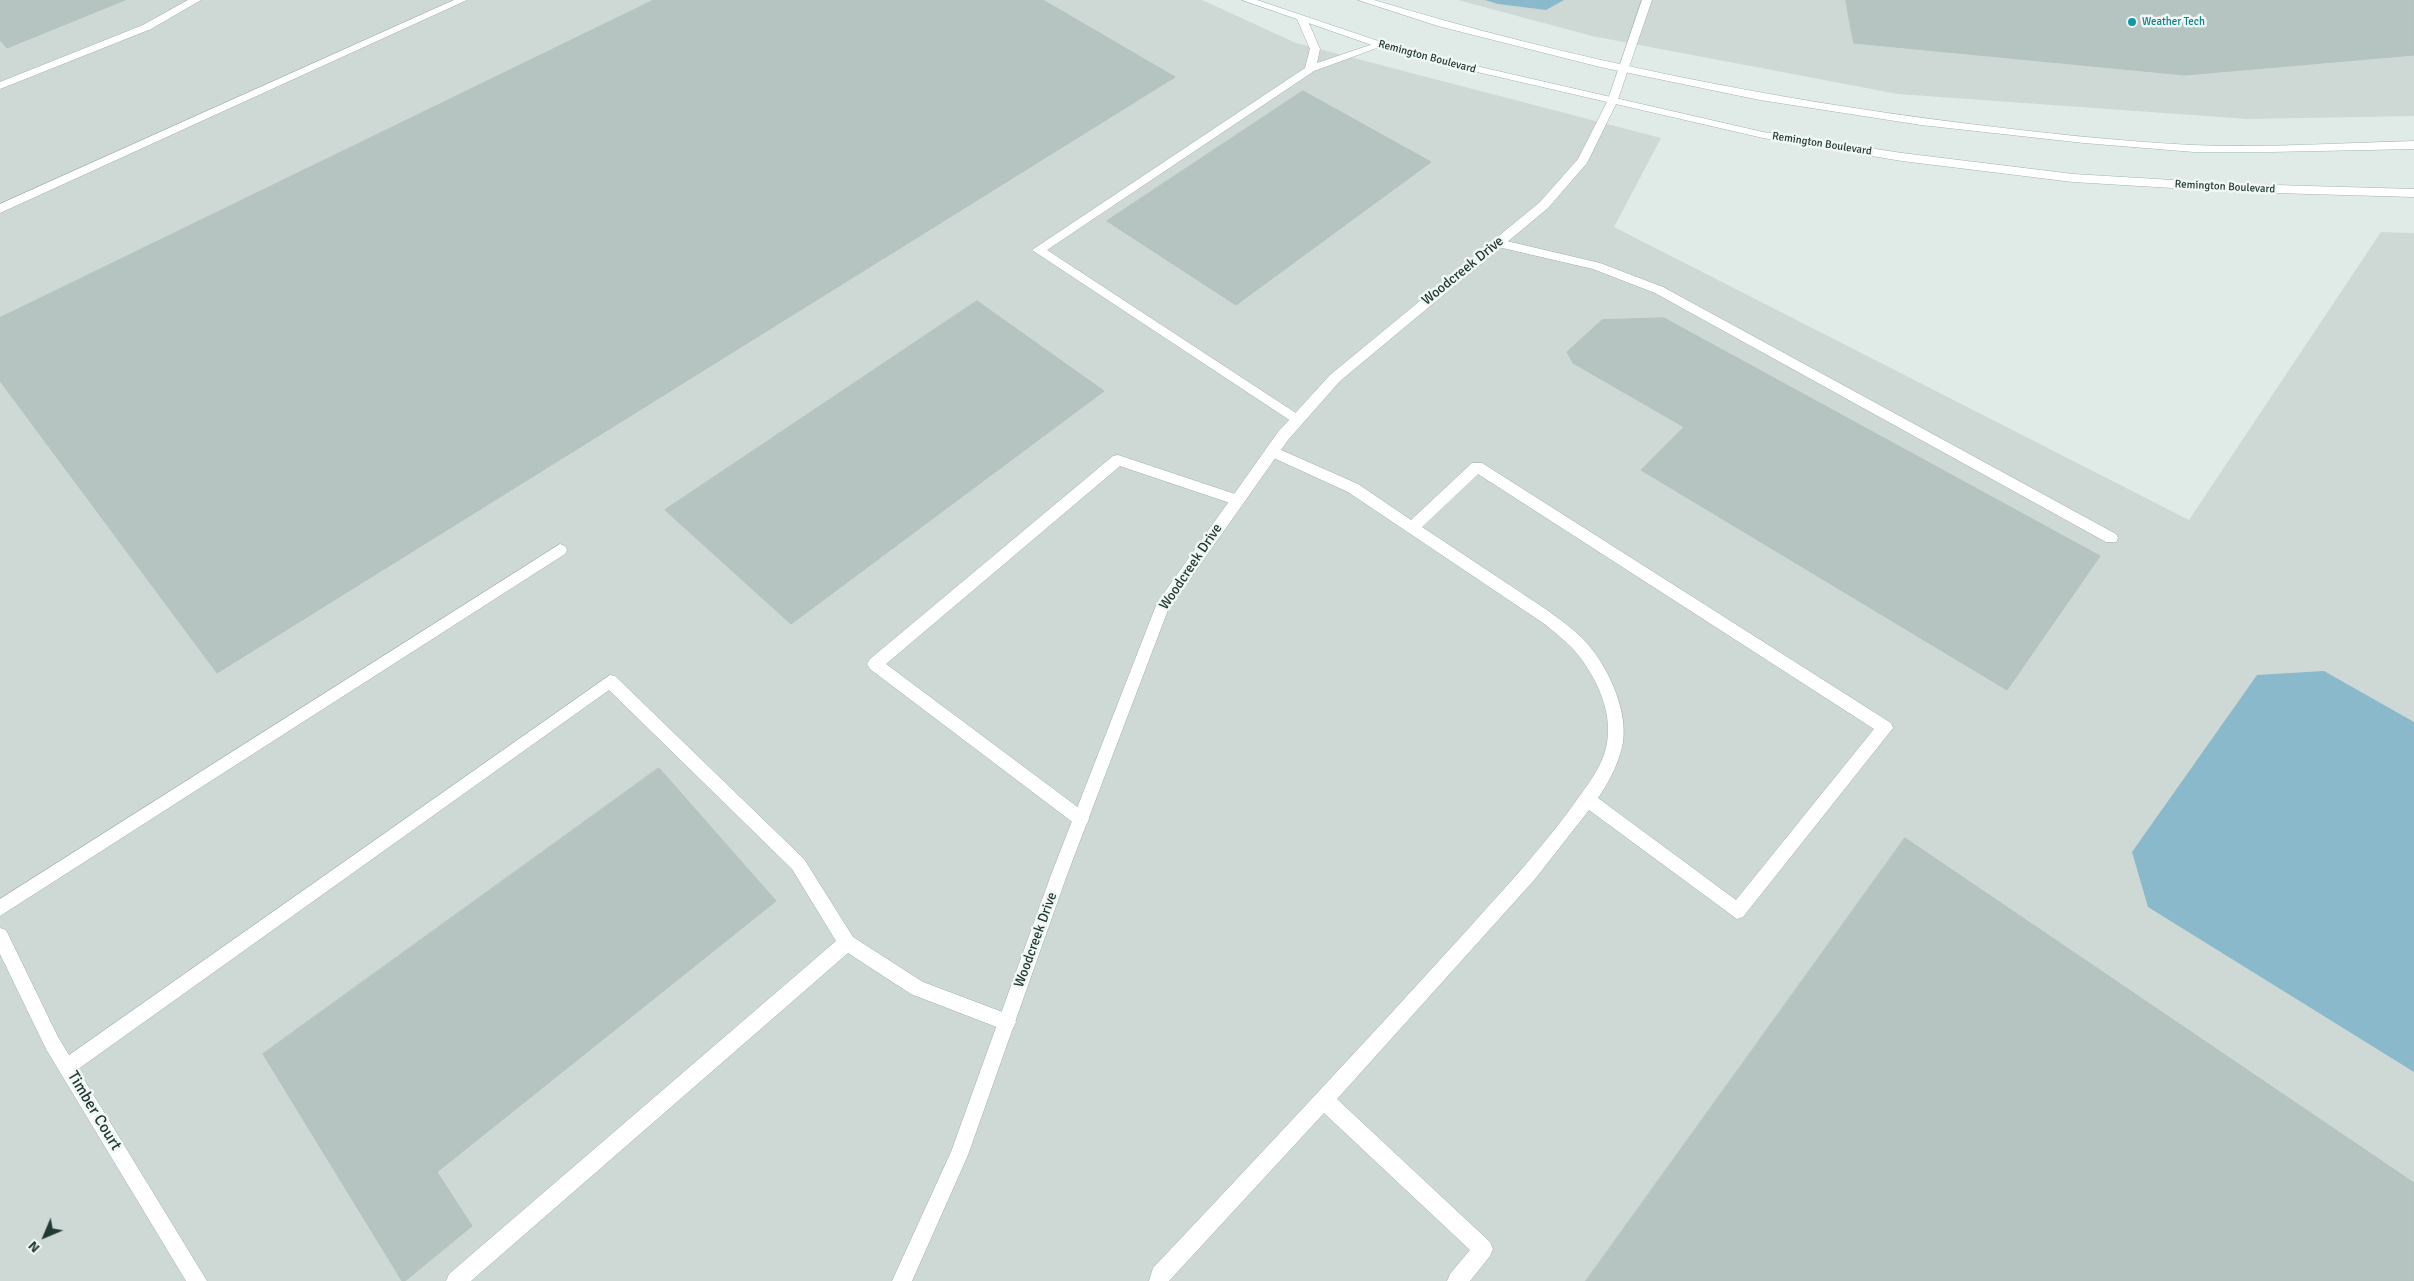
<!DOCTYPE html>
<style>
body{margin:0}
#map{position:relative;width:2414px;height:1281px;overflow:hidden;background:#e0eae6;font-family:Signika,sans-serif}
canvas{display:block}
.north{position:absolute;left:20px;top:1211px;width:50px;height:50px;-webkit-text-stroke:4px #f0f7f4;paint-order:stroke;rotate:225deg;font-size:14px;font-weight:700;line-height:20px;text-align:center;color:#223935}
.north::after{content:'';display:block;margin:auto;width:18px;height:22px;background:#223935;clip-path:polygon(50% 0,100% 100%,50% 72%,0 100%)}
</style>
<div id="map">
<canvas width="2414" height="1281"></canvas>
<div class="north">N</div>
</div>
<script>
const g = document.querySelector('canvas').getContext('2d');
g.lineJoin = 'round';
function paint(path, color) { g.fillStyle = color; g.fill(path, 'evenodd'); }
function stroke(path, color, width, dash) { g.strokeStyle = color; g.lineWidth = width; g.lineCap = dash ? 'butt' : 'round'; g.setLineDash(dash || []); g.stroke(path); }
function drawText(font, color, halo, rows, align = 'center') {
  g.font = font + ' Signika,sans-serif'; g.lineWidth = 5; g.setLineDash([]); g.textBaseline = 'middle'; g.strokeStyle = halo; g.fillStyle = color; for (const [text, x, y, turn = 0] of rows) {
    g.save(); g.translate(x, y); g.rotate((+turn || 0) * Math.PI / 180); g.textAlign = isNaN(turn) ? turn : align; if (halo) g.strokeText(text, 0, 0); g.fillText(text, 0, 0); g.restore();
  }
}
const built = new Path2D(`
 M0,0H1202L1296,43L1661,138L1614,227L2189,520L2381,232L2414,233V1281H0Z
 M1458,0H2414V116L2248,119L1898,94L1592,36Z`);
const water = new Path2D(`
 M1485,0H1564L1546,10L1498,4Z
 M2324,671L2414,722V1072L2148,907L2132,852L2257,675Z`);
const building = new Path2D(`
 M0,0H125L7,48L0,40Z
 M654,0H1043L1175,77L217,673L0,381V318Z
 M1846,0H2414V55L2185,75L1854,43Z
 M1303,91L1431,162L1236,305L1107,221Z
 M977,301L1104,391L791,624L665,510Z
 M1664,318L2100,556L2007,690L1641,470L1684,427L1573,363L1567,352L1602,320Z
 M659,768L776,901L437,1172L472,1226L405,1281H402L263,1054Z
 M1905,838L2414,1183V1281H1586Z`);
const lane = new Path2D(`
 M188,0H201L151,29L0,89V82L143,25Z
 M454,0H467L0,213V204Z
 M1302,16L1307,19L1320,49L1317,63L1376,43H1384L1385,45L1314,71L1047,250L1302,417L1304,420L1302,423L1297,425L1032,250L1305,68L1310,49L1297,19Z
 M1498,239L1600,263L1663,287L2116,534L2118,538L2116,542H2106L1655,293L1593,269L1494,246L1492,243L1494,240Z
 M1272,446L1358,484L1411,520L1472,463H1482L1891,723L1893,728L1743,917L1737,919L1589,810L1535,879L1337,1099L1490,1242L1493,1249L1490,1256L1470,1281H1447L1450,1274L1470,1250L1324,1113L1169,1281H1149L1153,1268C1256,1159 1358,1050 1459,939C1501,892 1545,846 1581,794C1592,779 1604,762 1607,743C1613,711 1595,674 1574,650C1566,641 1555,633 1546,625L1348,492L1267,455L1265,451L1267,447ZM1478,474L1874,729L1736,900L1598,798C1609,782 1620,761 1623,742C1628,708 1606,662 1582,638C1560,617 1533,601 1508,584C1479,565 1451,546 1422,527Z
 M1118,455L1241,496L1243,500L1241,504L1236,505L1120,466L886,664L1087,814L1089,819L1087,824L1081,826L1075,824L870,669L867,664L870,659L1113,456Z
 M560,544L565,546L567,550L565,554L0,916V899Z
 M610,675L615,676L804,859L853,937L923,982L1013,1016L1016,1022L1013,1028L1007,1031L911,994L848,953L471,1281H446L449,1274L836,941L792,869L609,690L74,1072L68,1075L62,1072L59,1066L62,1060Z`);
const street = new Path2D(`
 M1642,0H1652L1617,102L1587,163L1548,208L1340,381L1288,440L1168,610L1067,875L968,1155L912,1281H892L951,1152L1051,875L1157,603L1278,432L1330,375L1540,202L1578,159L1607,102Z
 M0,928L6,930L58,1037L207,1281H186L46,1049L0,954Z`);
const secondary = new Path2D(`
 M1242,0H1257L1402,49L1763,132L1902,153L2073,174L2240,184L2414,189V197L2240,192L2073,182L1902,161L1763,138L1395,53Z
 M1358,0H1374C1569,59 1767,99 1970,124C2043,133 2117,141 2191,145C2266,148 2340,143 2414,141V149L2269,152H2194L2084,143L1921,125L1760,100L1600,67L1438,26Z`);
const markers = [
 [2132,22,5,"#0f9aa8"]
];
const farCulturenames = [
 ["Weather Tech",2142,22]
];
const farStreetnames = [
 ["Remington Boulevard",1427,57,15],
 ["Remington Boulevard",1822,144,9],
 ["Remington Boulevard",2225,187,3]
];
const streetNames = [
 ["Woodcreek Drive",1463,271,-39],
 ["Woodcreek Drive",1191,567,-56],
 ["Woodcreek Drive",1036,940,-70]
];
const nearStreetnames = [
 ["Timber Court",94,1111,59]
];
paint(built, '#ced9d6');
paint(water, '#8ab9cc');
paint(building, '#b5c4c0');
stroke(building, '#b3c3be', 1);
stroke(lane, '#a3b1ad', 1);
stroke(street, '#a3b1ad', 1);
stroke(secondary, '#a0b5b0', 1);
paint(lane, '#fff');
paint(street, '#fff');
paint(secondary, '#fff');
for (const [x, y, r, color] of markers) { const dot = new Path2D(); dot.arc(x, y, r, 0, 2 * Math.PI); g.fillStyle = color; g.fill(dot); stroke(dot, '#f0f7f4', 2); }
drawText('11px', '#0d838f', '#f0f7f4', farCulturenames, 'left');
drawText('11px', '#223935', '#f0f7f4', farStreetnames);
drawText('14px', '#223935', '#f0f7f4', streetNames);
drawText('16px', '#223935', '#f0f7f4', nearStreetnames);
</script>
